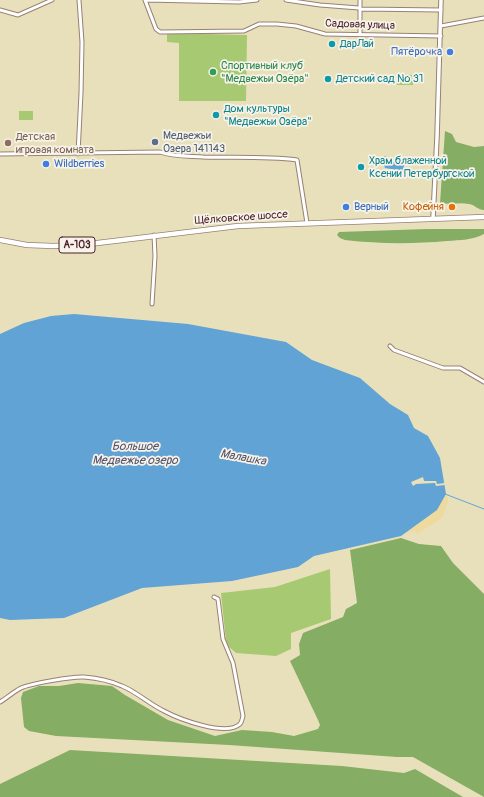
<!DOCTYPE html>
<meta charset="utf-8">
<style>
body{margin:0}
canvas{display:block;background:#e8e0bb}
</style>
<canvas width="484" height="797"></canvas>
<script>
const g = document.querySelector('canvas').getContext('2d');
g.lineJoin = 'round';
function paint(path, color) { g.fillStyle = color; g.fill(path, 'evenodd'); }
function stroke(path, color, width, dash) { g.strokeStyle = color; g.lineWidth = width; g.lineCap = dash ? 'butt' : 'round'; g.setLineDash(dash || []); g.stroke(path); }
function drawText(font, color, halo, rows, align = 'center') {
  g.font = font + ' Pangolin,sans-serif'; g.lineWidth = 3.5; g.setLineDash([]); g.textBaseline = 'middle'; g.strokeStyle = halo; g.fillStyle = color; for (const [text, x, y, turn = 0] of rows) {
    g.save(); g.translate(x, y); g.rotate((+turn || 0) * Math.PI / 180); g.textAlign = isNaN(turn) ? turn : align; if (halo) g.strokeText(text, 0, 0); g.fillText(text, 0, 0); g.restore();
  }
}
const green = new Path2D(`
 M167,33L247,35L246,101H179V43L167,42Z
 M397,74L413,75V85H397Z
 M19,111H33V120H19Z
 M330,569L331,619L291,633V649L276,656L236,653L229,647L226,641L221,593L275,587Z`);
const forest = new Path2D(`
 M445,131L452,134L456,142L474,147L484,146V210C478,210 475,205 469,204C459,202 450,205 440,203Z
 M427,229H484V234C473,240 460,240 447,241C413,244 379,244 345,240L340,238L337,235L339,232Z
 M401,538L419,544L441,546L453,563L484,594V797L413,757H397L229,745L56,736L29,731L24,727L21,698L23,692L39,686H59L78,683L112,686L125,695L168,720L215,736L242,730L272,732L294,736L318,729L320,725L318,720L290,661L300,655L299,644L303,633L343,617L346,609L357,603L350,550Z
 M70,750L342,766L404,773L415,769L463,797H0V784Z`);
const sand = new Path2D(`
 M445,494L448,499V502L442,518L417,534L415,531L404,534L421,522Z`);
const water = new Path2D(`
 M384,156L387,157V159L404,165L403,171L385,168L383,162Z
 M74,314L188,324L286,342L312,360L360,378L390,404L408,415L414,428L428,436L440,458L446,494L437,510L401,536L314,556L298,567L232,581L142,588L64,618L10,620L0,618V334L24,323L51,316Z`);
const pier = new Path2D(`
 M423,477L424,481H436L437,484L445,483L446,480L447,487L446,488L445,485L436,486L435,483L416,484L413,486L411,482Z`);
const stream = new Path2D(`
 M445,494L484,509`);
const minor = new Path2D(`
 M145,0L156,29L160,32L244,31L259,24H277L296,26L325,34L441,36
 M145,0L239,2L257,0
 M286,0L320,5L359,8L360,9L441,10
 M0,10L18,15L52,0
 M441,26L484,18
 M360,34V0
 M0,154L160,152C174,157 189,156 203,157C234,158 266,156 297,160L307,223
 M78,154L81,93L82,42L79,0
 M152,304L155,256L154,235
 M390,346L394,350L443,368H460L484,382
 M0,702C7,698 13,692 21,688C30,684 73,676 84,677C96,678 111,681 122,686C137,692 149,704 164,711C179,719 226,737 240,724C242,722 242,719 243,716L233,663L223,639L218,599L214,597`);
const tertiary = new Path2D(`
 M433,218L437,137L441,0`);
const primary = new Path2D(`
 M0,240L27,245L53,246L81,245L238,226L484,217`);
const markers = [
 [332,44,4,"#0f9aa8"],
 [450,52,4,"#3f7fe0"],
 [213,72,4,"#2e9e5b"],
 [328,79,4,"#0f9aa8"],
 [216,115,4,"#0f9aa8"],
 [155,142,4,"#5c6f8a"],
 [8,143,4,"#8d6e63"],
 [46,164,4,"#3f7fe0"],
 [361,167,4,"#0f9aa8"],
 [346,207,4,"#3f7fe0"],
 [452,207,4,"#e8710a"]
];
const shields = [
 [77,245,36]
];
const shieldNames = [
 ["А-103",77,245]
];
const streetNames = [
 ["Садовая улица",360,25,2],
 ["Щёлковское шоссе",241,218,-4]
];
const cultureNames = [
 ["ДарЛай",340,44],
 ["Детский сад № 31",336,79],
 ["Дом культуры",224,109],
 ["\"Медвежьи Озёра\"",224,122],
 ["Храм блаженной",369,161],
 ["Ксении Петербургской",369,174]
];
const shopNames = [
 ["Пятёрочка",442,52,"right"],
 ["Wildberries",54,164],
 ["Верный",354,207]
];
const leisureNames = [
 ["Спортивный клуб",221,66],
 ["\"Медвежьи Озёра\"",221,79]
];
const serviceNames = [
 ["Медвежьи",163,136],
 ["Озера 141143",163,149]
];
const educationNames = [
 ["Детская",16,137],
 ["игровая комната",16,150]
];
const foodNames = [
 ["Кофейня",444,207]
];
const waterNames = [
 ["Большое",135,447],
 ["Медвежье озеро",135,461],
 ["Малашка",243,458,10]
];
paint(green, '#a7c972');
paint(forest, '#85ad64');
paint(sand, '#eeda9e');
paint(water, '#61a3d5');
paint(pier, '#e8e0bb');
stroke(stream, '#61a3d5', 1);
stroke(minor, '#998073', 5);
stroke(tertiary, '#998073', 5.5);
stroke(primary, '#998073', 6);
stroke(minor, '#fff', 3);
stroke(tertiary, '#fff', 3.5);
stroke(primary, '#fff', 4.5);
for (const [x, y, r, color] of markers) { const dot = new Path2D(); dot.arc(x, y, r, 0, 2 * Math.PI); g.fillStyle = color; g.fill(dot); stroke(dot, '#f7f3e8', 1.5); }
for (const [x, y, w] of shields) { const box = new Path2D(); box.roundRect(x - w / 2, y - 8, w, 16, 3); g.fillStyle = '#f7f3e8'; g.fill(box); stroke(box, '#4a1f2b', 1); }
drawText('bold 10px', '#4a1f2b', null, shieldNames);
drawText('11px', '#4a1f2b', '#f7f3e8', streetNames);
drawText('11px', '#0d838f', '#f7f3e8', cultureNames, 'left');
drawText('11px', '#366cbe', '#f7f3e8', shopNames, 'left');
drawText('11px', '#27864d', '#f7f3e8', leisureNames, 'left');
drawText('11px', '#4e5e75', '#f7f3e8', serviceNames, 'left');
drawText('11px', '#785e54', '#f7f3e8', educationNames, 'left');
drawText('11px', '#c56008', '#f7f3e8', foodNames, 'right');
drawText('italic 12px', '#53546f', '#f7f3e8', waterNames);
</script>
